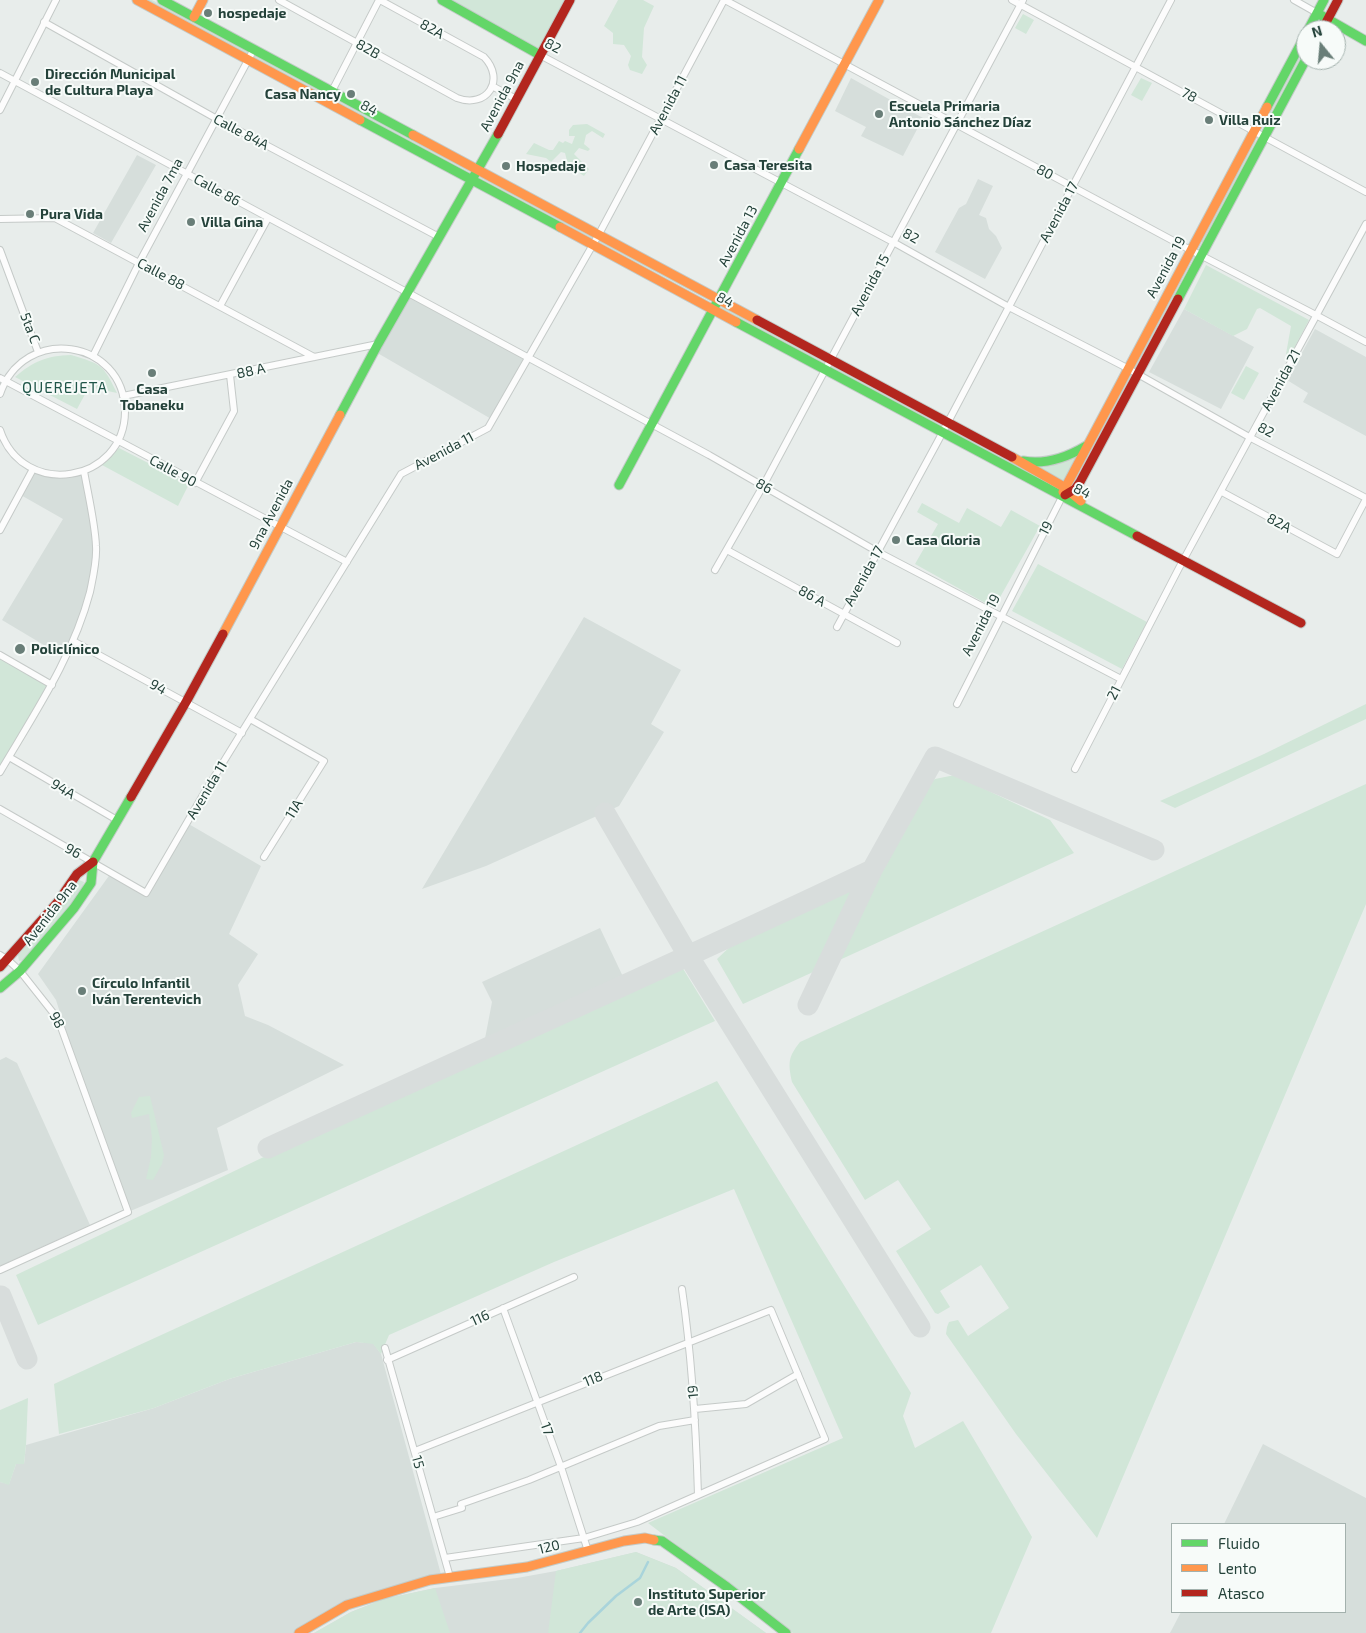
<!DOCTYPE html>
<meta charset="utf-8">
<style>
body{margin:0}
#map{position:relative;width:1366px;height:1633px;overflow:hidden;background:#e8edeb;font-family:"Exo 2",sans-serif}
canvas{display:block}
.legend{position:absolute;left:1171px;top:1523px;width:175px;height:90px;box-sizing:border-box;background:#f7fbf9;border:1px solid #a3b1ad;margin:0;padding:6px 9px;list-style:none;font-size:15px;color:#24423a}
.legend li{display:flex;align-items:center;gap:10px;height:25px}
.legend b{width:25px;border:1px solid #a3b1ad}
.north{position:absolute;left:1296px;top:20px;width:50px;height:50px;box-sizing:border-box;background:#f7fbf9;border:1px solid #a3b1ad;border-radius:50%;rotate:343deg;font-size:14px;font-weight:700;line-height:20px;text-align:center;color:#24423a}
.north::after{content:'';display:block;margin:auto;width:18px;height:22px;background:#697e78;clip-path:polygon(50% 0,100% 100%,50% 72%,0 100%)}
</style>
<div id="map">
<canvas width="1366" height="1633"></canvas>
<ul class="legend">
<li><b style="height:6px;background:#63d668"></b>Fluido</li>
<li><b style="height:6px;background:#ff974d"></b>Lento</li>
<li><b style="height:6px;background:#b3261e"></b>Atasco</li>
</ul>
<div class="north">N</div>
</div>
<script>
const g = document.querySelector('canvas').getContext('2d');
g.lineJoin = 'round';
function paint(path, color) { g.fillStyle = color; g.fill(path, 'evenodd'); }
function stroke(path, color, width, dash) { g.strokeStyle = color; g.lineWidth = width; g.lineCap = dash ? 'butt' : 'round'; g.setLineDash(dash || []); g.stroke(path); }
function drawText(font, color, halo, rows, align = 'center') {
  g.font = font + ' "Exo 2",sans-serif'; g.lineWidth = 4; g.setLineDash([]); g.textBaseline = 'middle'; g.strokeStyle = halo; g.fillStyle = color; for (const [text, x, y, turn = 0] of rows) {
    g.save(); g.translate(x, y); g.rotate((+turn || 0) * Math.PI / 180); g.textAlign = isNaN(turn) ? turn : align; if (halo) g.strokeText(text, 0, 0); g.fillText(text, 0, 0); g.restore();
  }
}
const built = new Path2D(`
 M851,78L923,118L903,156L861,136L866,127L835,111Z
 M137,155L156,165L111,243L93,233Z
 M978,179L993,186L979,215L986,218L989,229L996,236L1002,248L985,279L935,252L959,208L966,204Z
 M407,293L529,358L493,420L374,351Z
 M1184,309L1254,347L1221,409L1149,372Z
 M1315,329L1366,357V436L1303,402L1308,393L1287,380Z
 M33,469L50,474L84,471L96,547L84,612L64,657L2,620L63,519L19,494Z
 M584,617L681,670L651,724L664,732L619,806L486,866L422,889Z
 M187,823L261,866L229,934L258,954L238,985L245,1016L268,1025L344,1065L217,1128L228,1170L128,1212L88,1101L56,1000L38,974L111,873L145,892Z
 M600,928L626,983L483,1049L492,1002L482,982Z
 M6,1057L17,1063L90,1225L0,1266V1060Z
 M356,1342L373,1343L381,1354L442,1578L347,1605L299,1633H0V1482L9,1484L16,1464H24L26,1445L154,1408L229,1379Z
 M1263,1444L1366,1498V1633H1170L1181,1612H1345V1524H1224Z
 M636,1552L676,1568L766,1633H314L351,1612L384,1599L435,1588L517,1578L556,1571Z`);
const green = new Path2D(`
 M145,0H152L249,51L248,55Z
 M442,0H570L540,55Z
 M618,0H643L654,6L644,28L642,57L647,65L642,74L630,70L628,65L631,56L624,45L613,44V33L604,26Z
 M1023,14L1034,20L1026,34L1015,28Z
 M1306,43V48L1264,126L1262,124Z
 M255,55L471,171L469,172L253,58Z
 M1141,78L1152,83L1142,101L1131,95Z
 M587,124L605,134L603,138L592,131L586,135L584,144L590,149L588,151L579,148L574,154L589,169L584,176L578,172L567,161L565,153L561,152L551,162L546,158L526,154L534,143L549,150H553L559,141L563,143L565,141L572,144L575,136H569V130L573,125Z
 M1254,140L1256,141L1203,243L1200,241Z
 M481,176L594,237L593,239L480,178Z
 M600,240L710,300V301L599,242Z
 M1187,265L1189,266L1139,361L1136,360Z
 M1206,265L1309,320L1289,358L1286,354L1291,326L1260,308L1257,309L1247,329L1233,336L1184,309Z
 M719,305L821,358L820,362L718,307Z
 M71,355C101,364 103,364 117,393L89,387L77,409L15,377C34,361 46,356 71,355Z
 M834,366L939,423L938,424L832,368Z
 M1246,366L1259,373L1244,400L1231,393Z
 M944,426L1050,483L1049,485L943,428Z
 M1087,445L1064,487L1028,463H1043Z
 M119,448L189,484L178,506L102,465Z
 M922,503L959,523L967,508L1001,527L1011,510L1040,526L994,608L915,564L938,524L917,512Z
 M1038,564L1147,622L1122,669L1012,611Z
 M0,655L52,685L0,772Z
 M1366,704V719L1175,808L1160,801L1264,754Z
 M955,775L1050,820L1074,853L743,1004L717,959L736,941L884,869L927,785L935,779Z
 M1366,784V904L1097,1538L1016,1434L946,1334L947,1327L949,1322L958,1320L968,1336L1009,1308L981,1265L940,1291L950,1307L938,1314L935,1313L896,1251L931,1229L898,1180L865,1200L792,1082C788,1063 788,1057 800,1042Z
 M79,880L84,882C82,899 37,945 24,960L19,961L18,955L65,902Z
 M682,967L715,1021L38,1325L16,1275L396,1094Z
 M717,1081L911,1393L903,1416L915,1448L963,1421L1032,1537L991,1633H793L648,1523L843,1438L734,1189L554,1262L389,1335L381,1354L373,1344L356,1342L229,1379L154,1408L59,1434L54,1384Z
 M150,1096L164,1155L162,1164L153,1180L146,1179L151,1157L152,1138L149,1114L132,1118L131,1113L139,1097Z
 M28,1398L26,1445L24,1464H16L9,1485L0,1482V1410Z
 M636,1552L676,1568L766,1633H548L556,1571Z
 M435,1588L450,1633H314L351,1612L384,1599Z`);
const stream = new Path2D(`
 M580,1633L588,1623L616,1596L640,1578L648,1562`);
const taxiway = new Path2D(`
 M605,813L689,957L920,1327
 M808,1005L872,870L935,757L1154,850
 M268,1148C470,1055 672,965 872,870
 M1,1296L27,1359`);
const street = new Path2D(`
 M279,0L457,98C487,109 506,80 484,57L380,0
 M725,0L1181,245L1312,313L1366,342
 M1012,0L1366,192
 M1294,0L1317,13
 M44,22L217,119L439,237
 M540,55L893,242L1009,307L1127,368L1251,438L1366,498
 M0,73L709,455L878,552L1121,679
 M492,86L516,99
 M332,91L379,0
 M0,110L56,0
 M0,219L55,218L314,357
 M0,250L38,352
 M220,306L268,218
 M93,356L139,263L254,49
 M0,378L347,562
 M0,394C24,324 124,339 125,411C125,483 23,500 0,430
 M123,396L378,344
 M195,483L234,411L230,375
 M1222,492L1337,554L1366,499
 M0,530L33,469
 M727,550L897,643
 M715,570L763,486L1023,0
 M837,627L938,441L1171,0
 M73,641L242,733
 M0,655L52,685
 M957,704L1062,497
 M250,719L324,761L264,857
 M9,757L117,820
 M1075,769L1179,568L1366,224
 M0,772C34,714 73,657 90,592C93,577 97,561 96,546C95,523 88,494 84,471
 M0,809L146,893L203,795L401,474L488,428L599,234L724,0
 M0,955L8,960L20,971L58,1019L128,1212L0,1270
 M682,1289C692,1358 696,1426 698,1495
 M503,1308L561,1467L588,1551
 M385,1348L450,1577
 M387,1360L574,1277
 M695,1409L746,1404L798,1374
 M415,1451L771,1310L825,1439L637,1522L584,1538L445,1558
 M433,1517L462,1508L461,1504L529,1480L659,1426L695,1420`);
const fast = new Path2D(`
 M162,0L413,135
 M442,0L540,55
 M1317,13L1366,41
 M1308,30L1324,0
 M1267,107L1306,34
 M360,120L560,227
 M1178,299L1306,59
 M736,322L1137,536
 M340,415L378,344L498,134
 M1023,461C1046,465 1066,458 1086,446
 M619,485L799,149
 M0,988L20,971L74,908L91,883L93,862L131,797
 M654,1540L662,1541L727,1587L786,1633`);
const slow = new Path2D(`
 M137,0L360,120
 M194,17L203,0
 M413,135L757,320
 M799,149L879,0
 M560,227L736,322
 M1012,457L1064,487L1081,501
 M1063,492L1267,107
 M223,634L340,415
 M299,1633L347,1605L430,1580L527,1567L624,1541L645,1538L654,1540`);
const jam = new Path2D(`
 M1322,30L1338,0
 M498,134L570,0
 M757,320L1012,457
 M1065,495L1075,489L1080,482L1178,299
 M1137,536L1301,623
 M131,797L186,702L223,634
 M0,967L57,903L77,874L93,862`);
const markers = [
 [208,13,5,"#697e78"],
 [35,82,5,"#697e78"],
 [351,94,5,"#697e78"],
 [879,114,5,"#697e78"],
 [1209,120,5,"#697e78"],
 [714,165,5,"#697e78"],
 [506,166,5,"#697e78"],
 [30,214,5,"#697e78"],
 [191,222,5,"#697e78"],
 [152,373,5,"#697e78"],
 [896,540,5,"#697e78"],
 [20,649,6,"#697e78"],
 [82,991,5,"#697e78"],
 [638,1602,5,"#697e78"]
];
const poiNames = [
 ["hospedaje",218,13],
 ["Dirección Municipal",45,74],
 ["de Cultura Playa",45,90],
 ["Casa Nancy",341,94,"right"],
 ["Escuela Primaria",889,106],
 ["Antonio Sánchez Díaz",889,122],
 ["Villa Ruiz",1219,120],
 ["Casa Teresita",724,165],
 ["Hospedaje",516,166],
 ["Pura Vida",40,214],
 ["Villa Gina",201,222],
 ["Casa",152,389,"center"],
 ["Tobaneku",152,405,"center"],
 ["Casa Gloria",906,540],
 ["Policlínico",31,649],
 ["Círculo Infantil",92,983],
 ["Iván Terentevich",92,999],
 ["Instituto Superior",648,1594],
 ["de Arte (ISA)",648,1610]
];
const streetNames = [
 ["82A",432,29,29],
 ["82",553,46,28],
 ["82B",368,49,29],
 ["78",1189,95,28],
 ["Avenida 9na",502,96,-62],
 ["Avenida 11",668,105,-62],
 ["84",369,108,28],
 ["Calle 84A",241,132,28],
 ["80",1045,172,28],
 ["Calle 86",217,190,29],
 ["Avenida 7ma",160,195,-62],
 ["Avenida 17",1059,212,-62],
 ["Avenida 13",738,236,-62],
 ["82",911,236,29],
 ["Avenida 19",1166,267,-62],
 ["Calle 88",161,274,28],
 ["Avenida 15",870,285,-62],
 ["84",725,300,28],
 ["5ta C",30,328,69],
 ["88 A",251,371,-12],
 ["Avenida 21",1281,380,-62],
 ["82",1266,430,28],
 ["Avenida 11",444,451,-28],
 ["Calle 90",173,471,28],
 ["86",764,486,30],
 ["84",1082,491,26],
 ["9na Avenida",271,514,-62],
 ["82A",1279,523,28],
 ["19",1046,528,-63],
 ["Avenida 17",864,576,-61],
 ["86 A",812,596,29],
 ["Avenida 19",981,625,-63],
 ["94",158,687,29],
 ["21",1114,693,-63],
 ["94A",63,789,31],
 ["Avenida 11",207,790,-59],
 ["11A",294,809,-58],
 ["96",73,851,30],
 ["Avenida 9na",50,913,-52],
 ["98",57,1020,62],
 ["116",480,1318,-24],
 ["118",593,1379,-22],
 ["19",693,1392,-95],
 ["17",547,1429,70],
 ["15",418,1462,75],
 ["120",549,1547,-14]
];
const neighbourhoodNames = [
 ["QUEREJETA",65,388]
];
paint(built, '#d6dedb');
paint(green, '#d1e6d8');
stroke(stream, '#a9d4db', 2.5);
stroke(taxiway, '#d8dddc', 21);
stroke(street, '#c5cac8', 8);
stroke(fast, '#c3cbc8', 11);
stroke(slow, '#c3cbc8', 11);
stroke(jam, '#c3cbc8', 11);
stroke(street, '#fcfcfc', 6);
stroke(fast, '#63d668', 9);
stroke(slow, '#ff974d', 9);
stroke(jam, '#b3261e', 9);
for (const [x, y, r, color] of markers) { const dot = new Path2D(); dot.arc(x, y, r, 0, 2 * Math.PI); g.fillStyle = color; g.fill(dot); stroke(dot, '#f7fbf9', 2); }
drawText('bold 14px', '#24423a', '#f7fbf9', poiNames, 'left');
drawText('14px', '#24423a', '#f7fbf9', streetNames);
g.letterSpacing = '1px';
drawText('15px', '#1f5548', '#f7fbf9', neighbourhoodNames);
g.letterSpacing = '0px';
</script>
